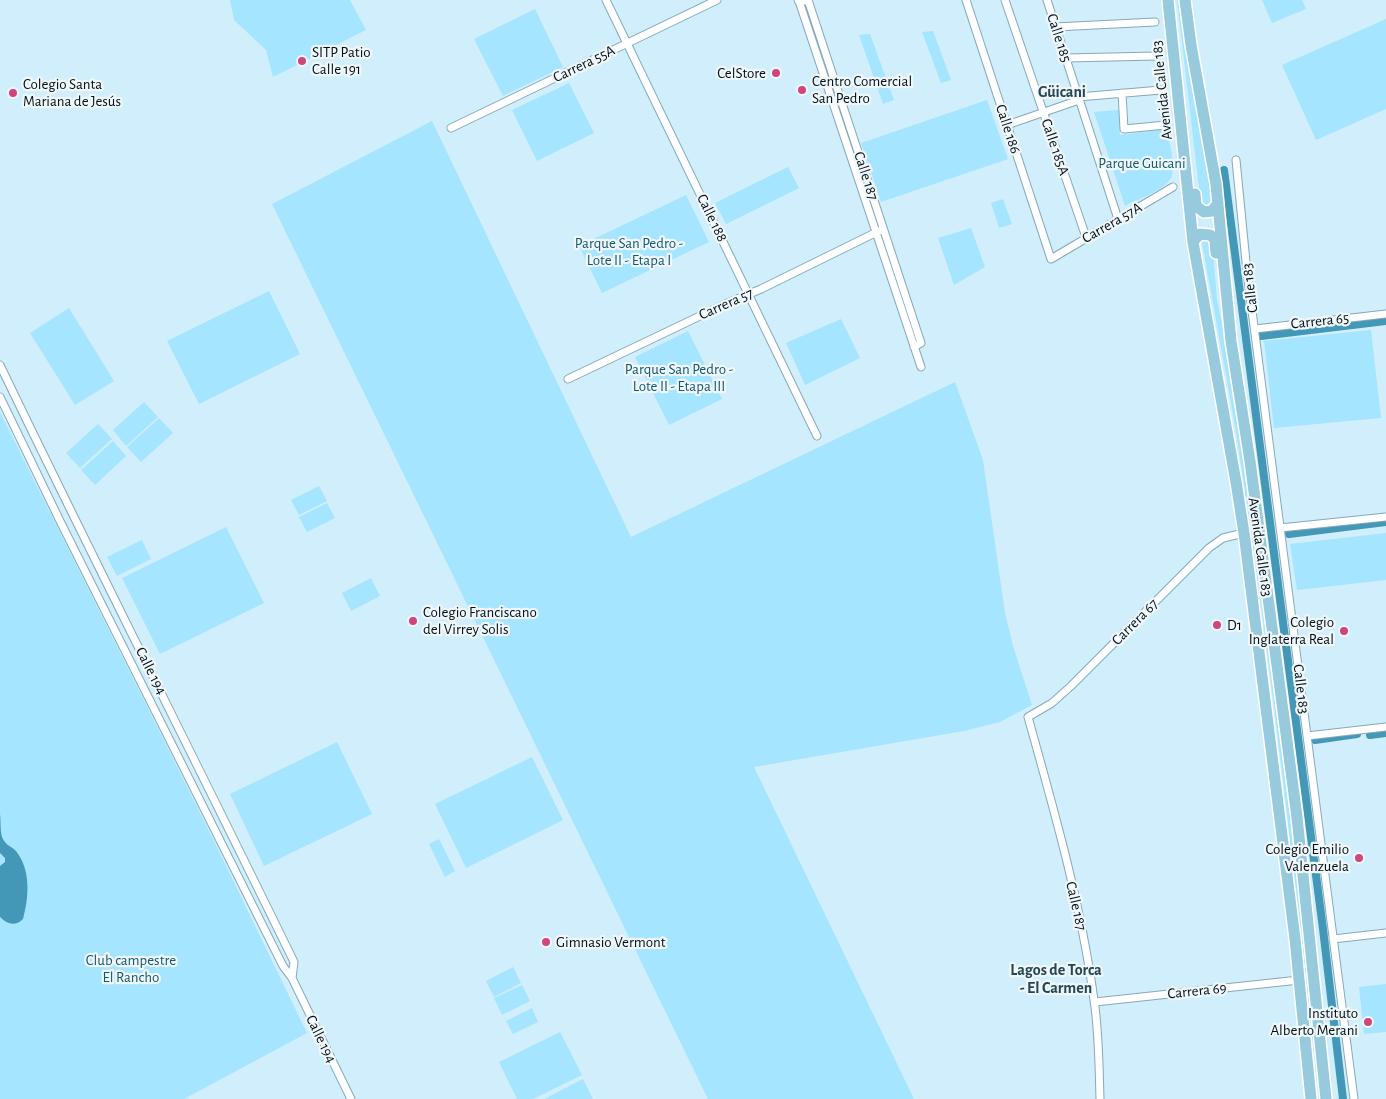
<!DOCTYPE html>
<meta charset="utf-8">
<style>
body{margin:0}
canvas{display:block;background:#d0eefc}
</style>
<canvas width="1386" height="1099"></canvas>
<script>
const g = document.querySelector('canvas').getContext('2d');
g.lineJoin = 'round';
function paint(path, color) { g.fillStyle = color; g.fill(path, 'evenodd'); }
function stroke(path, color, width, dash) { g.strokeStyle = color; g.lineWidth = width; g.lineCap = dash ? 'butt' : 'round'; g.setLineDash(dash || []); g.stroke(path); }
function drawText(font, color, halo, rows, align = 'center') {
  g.font = font + ' "Alegreya Sans",sans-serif'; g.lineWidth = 4.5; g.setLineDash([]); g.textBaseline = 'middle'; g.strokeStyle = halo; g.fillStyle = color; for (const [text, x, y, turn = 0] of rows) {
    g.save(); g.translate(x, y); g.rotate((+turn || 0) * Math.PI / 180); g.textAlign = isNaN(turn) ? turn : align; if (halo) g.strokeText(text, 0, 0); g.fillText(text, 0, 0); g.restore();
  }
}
const green = new Path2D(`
 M230,0H350L366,30L273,77L266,50L234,20Z
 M1177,0H1180L1192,83L1213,198L1211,204L1206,207L1201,205Z
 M1262,0H1302L1306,9L1272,23Z
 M806,7L878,222L877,223L804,8Z
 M535,9L563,67L503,96L474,39Z
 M1386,19V109L1316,140L1282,65Z
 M933,31L951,80L941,83L922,32Z
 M870,34L894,100L883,104L859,35Z
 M569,83L594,133L537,161L512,110Z
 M987,100L1008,159L881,202L861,143Z
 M1119,110L1120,135L1167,129C1169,141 1175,163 1172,175C1170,188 1136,200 1125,206L1094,112Z
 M432,121L631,537L955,382L983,460L1005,613L1013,646L1032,705L1000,722L964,731L754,767L914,1099H708L272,204Z
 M788,167L799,188L726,224L715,203Z
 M686,195L709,242L602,293L579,246Z
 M1003,199L1012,224L999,228L991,203Z
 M971,228L985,267L954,285L938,238Z
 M1204,238L1212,243L1217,299L1228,355L1242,449L1282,752L1300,900L1322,1099H1319C1295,883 1272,666 1239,451C1228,381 1214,312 1202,242Z
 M269,291L300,354L199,404L167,341Z
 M69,308L114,381L75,405L30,333Z
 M841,319L860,358L805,385L786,343Z
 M1371,330L1381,418L1274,428L1264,341Z
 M688,331L722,399L669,425L635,357Z
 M144,402L158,417L126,446L113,430Z
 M0,412L216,845L307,1033L184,1099H0Z
 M159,418L173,433L141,462L127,447Z
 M98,424L112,439L80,468L66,453Z
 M113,441L126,456L95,485L81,470Z
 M319,486L327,501L299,515L291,500Z
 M327,503L335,518L307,532L299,517Z
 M226,527L264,603L160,654L122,578Z
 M1386,533V580L1297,590L1290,544Z
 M142,540L151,559L117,576L107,557Z
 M371,578L380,596L351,611L342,593Z
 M337,742L372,814L264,866L230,794Z
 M532,757L563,820L466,868L435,804Z
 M439,839L455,871L445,877L429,844Z
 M513,967L521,983L494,997L486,981Z
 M1386,984V1032L1364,1034L1359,987Z
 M522,985L530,1001L502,1015L494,998Z
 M532,1008L538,1022L513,1034L506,1021Z
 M560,1032L582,1075L533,1099H517L499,1062Z
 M583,1079L593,1099H544Z`);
const water = new Path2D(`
 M0,814C1,822 0,830 2,837C5,845 11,846 16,851C31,870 29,897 23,919C15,927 7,924 0,917V866L5,862V858L0,853Z`);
const canal = new Path2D(`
 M1224,170L1323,929L1343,1099
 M1261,336L1386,321
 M1289,534L1386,522
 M1370,735L1386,733
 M1315,740L1357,734`);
const minor = new Path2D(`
 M606,0L817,436
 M808,0L921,343L914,347
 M966,0L1051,259L1173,187
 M1005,0L1086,237
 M1047,0L1118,219
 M799,1L921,367
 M1055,27L1155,22
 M1066,58L1157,56
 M1122,93L1124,129L1166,125
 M1078,97L1161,90
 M1007,125L1079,100
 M451,128L717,0
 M1236,160L1247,272L1354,1099
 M1255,329L1386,314
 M0,365C96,565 197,763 294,962L292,978
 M568,379L723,305L761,289L879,231
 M0,397L60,521L283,966L292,978L351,1099
 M1280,528L1386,517
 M1307,736L1386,727
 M1333,939L1386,933
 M1095,1002L1299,980
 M1100,1099C1099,1066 1099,1032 1094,1000C1081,904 1054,810 1028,717L1052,703L1071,686L1209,548L1223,538L1244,533`);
const tertiary = new Path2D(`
 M799,0H805`);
const primary = new Path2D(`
 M1168,0L1193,242L1236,482L1244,533L1295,939L1311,1099
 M1185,0L1191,45L1216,184L1231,341L1250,461L1297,817L1326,1099
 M1195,194L1196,206L1204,212L1212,211L1218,203
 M1193,242L1200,234L1210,235L1215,239L1216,253`);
const markers = [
 [302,61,5,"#d0457a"],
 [776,73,5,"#d0457a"],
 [802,90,5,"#d0457a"],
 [13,93,5,"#d0457a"],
 [413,621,5,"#d0457a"],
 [1217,625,5,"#d0457a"],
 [1344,631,5,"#d0457a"],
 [1359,858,5,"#d0457a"],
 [546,942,5,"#d0457a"],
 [1368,1022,5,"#d0457a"]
];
const streetNames = [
 ["Calle 185",1059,38,72],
 ["Carrera 55A",584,64,-26],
 ["Avenida Calle 183",1162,90,-96],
 ["Calle 186",1008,129,72],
 ["Calle 185A",1055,147,71],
 ["Calle 187",866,176,72],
 ["Calle 188",712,218,64],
 ["Carrera 57A",1112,223,-30],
 ["Calle 183",1250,288,-97],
 ["Carrera 57",726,304,-24],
 ["Carrera 65",1320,321,-6],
 ["Avenida Calle 183",1260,547,82],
 ["Carrera 67",1135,622,-45],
 ["Calle 194",151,671,63],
 ["Calle 183",1301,689,83],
 ["Calle 187",1076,906,77],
 ["Carrera 69",1197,991,-6],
 ["Calle 194",321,1039,64]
];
const poiNames = [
 ["SITP Patio",312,52],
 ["Calle 191",312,69],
 ["CelStore",766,73,"right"],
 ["Centro Comercial",812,81],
 ["San Pedro",812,98],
 ["Colegio Santa",23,84],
 ["Mariana de Jesús",23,101],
 ["Colegio Franciscano",423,612],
 ["del Virrey Solis",423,629],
 ["Colegio",1334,622,"right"],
 ["Inglaterra Real",1334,639,"right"],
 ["D1",1227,625],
 ["Colegio Emilio",1349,849,"right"],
 ["Valenzuela",1349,866,"right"],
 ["Gimnasio Vermont",556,942],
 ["Instituto",1358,1013,"right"],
 ["Alberto Merani",1358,1030,"right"]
];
const parkNames = [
 ["Parque Guicani",1142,163],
 ["Parque San Pedro -",629,243],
 ["Lote II - Etapa I",629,260],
 ["Parque San Pedro -",679,369],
 ["Lote II - Etapa III",679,386],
 ["Club campestre",131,960],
 ["El Rancho",131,977]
];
const neighbourhoodNames = [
 ["Güicani",1062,92],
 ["Lagos de Torca",1056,970],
 ["- El Carmen",1056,988]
];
paint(green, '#a5e5ff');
paint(water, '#4398b8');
stroke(canal, '#4398b8', 8);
stroke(minor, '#85aaba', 9);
stroke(tertiary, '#85aaba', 11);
stroke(primary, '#fff', 14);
stroke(minor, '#fff', 7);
stroke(tertiary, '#fff', 9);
stroke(primary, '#97cadd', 11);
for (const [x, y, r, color] of markers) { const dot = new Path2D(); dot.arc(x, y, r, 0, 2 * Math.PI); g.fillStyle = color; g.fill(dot); stroke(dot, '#f0f7fb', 2); }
drawText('15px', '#031015', '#f0f7fb', streetNames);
drawText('15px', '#031015', '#f0f7fb', poiNames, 'left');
drawText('15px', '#14586f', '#f0f7fb', parkNames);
drawText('bold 16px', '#254754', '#f0f7fb', neighbourhoodNames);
</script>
